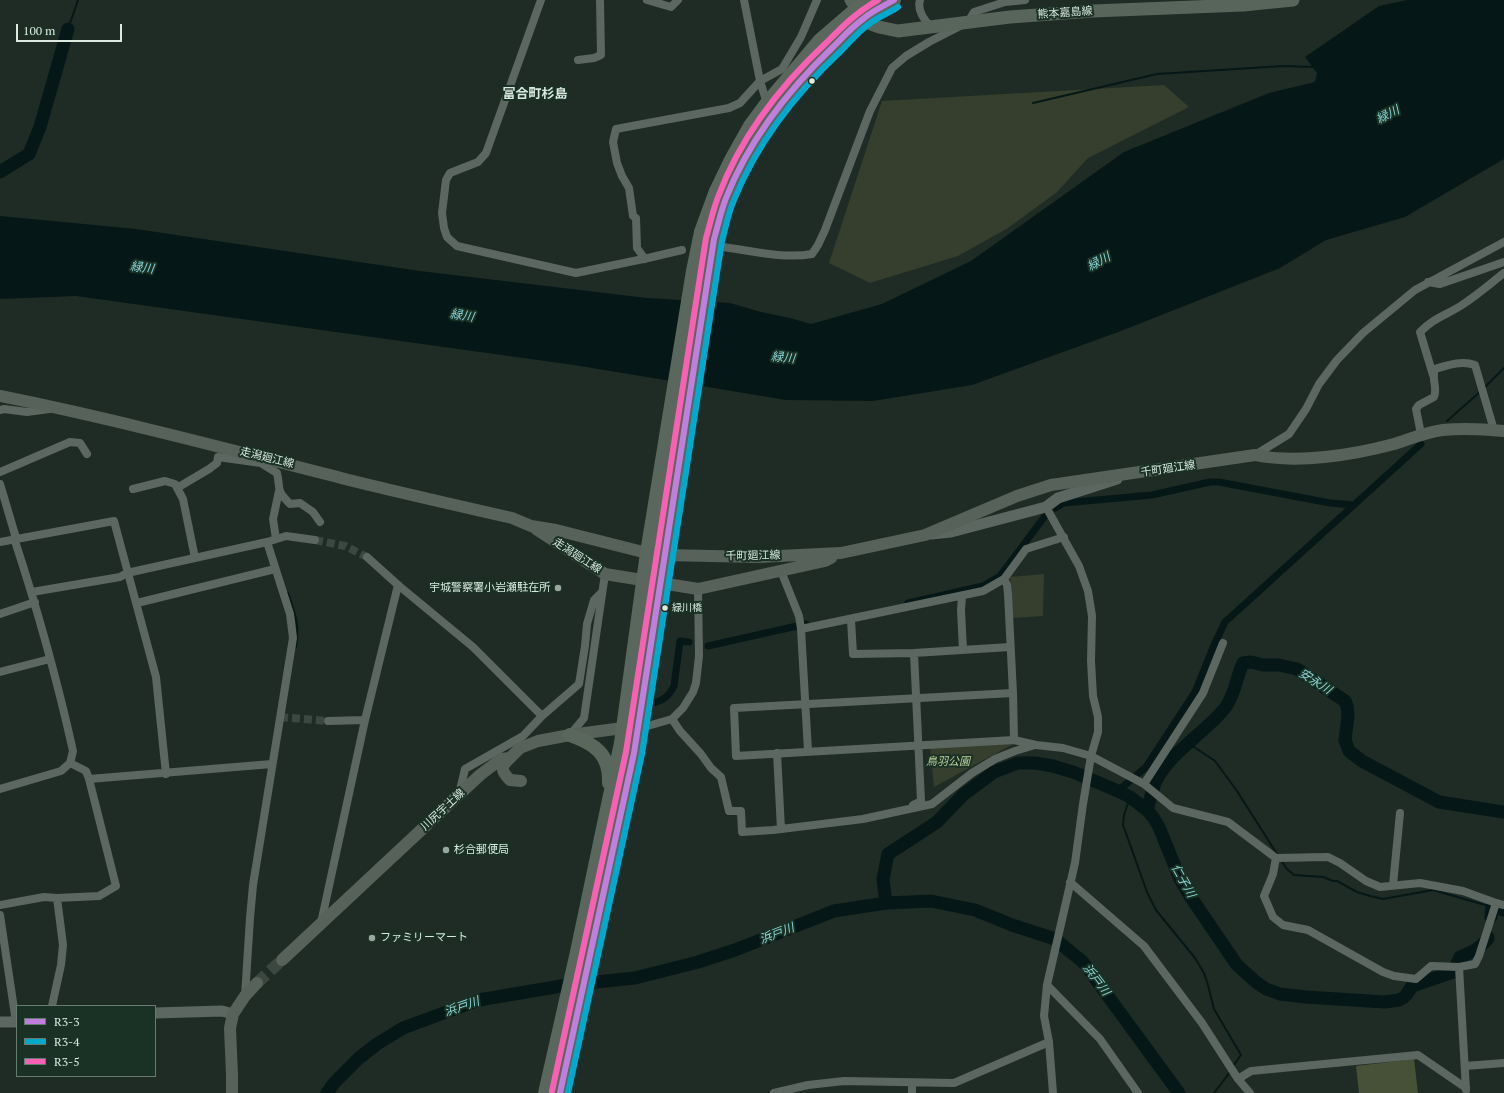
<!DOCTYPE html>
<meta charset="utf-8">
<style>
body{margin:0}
#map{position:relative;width:1504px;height:1093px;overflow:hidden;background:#1f2c25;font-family:"PT Serif",serif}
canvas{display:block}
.legend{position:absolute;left:16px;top:1005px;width:140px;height:72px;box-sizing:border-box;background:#1a3125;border:1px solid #677b70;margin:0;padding:5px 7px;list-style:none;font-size:12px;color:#dbe9e0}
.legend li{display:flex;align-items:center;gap:8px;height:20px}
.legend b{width:20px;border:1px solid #677b70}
.scale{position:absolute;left:16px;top:24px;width:106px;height:18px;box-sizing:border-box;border:2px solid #dbe9e0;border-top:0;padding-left:5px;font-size:12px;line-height:14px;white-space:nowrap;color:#dbe9e0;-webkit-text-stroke:3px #1a3125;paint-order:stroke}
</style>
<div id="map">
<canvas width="1504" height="1093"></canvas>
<ul class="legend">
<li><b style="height:5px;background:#c07fdc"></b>R3-3</li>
<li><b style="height:5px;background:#00a9ce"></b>R3-4</li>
<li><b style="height:5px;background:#f860b3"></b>R3-5</li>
</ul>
<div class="scale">100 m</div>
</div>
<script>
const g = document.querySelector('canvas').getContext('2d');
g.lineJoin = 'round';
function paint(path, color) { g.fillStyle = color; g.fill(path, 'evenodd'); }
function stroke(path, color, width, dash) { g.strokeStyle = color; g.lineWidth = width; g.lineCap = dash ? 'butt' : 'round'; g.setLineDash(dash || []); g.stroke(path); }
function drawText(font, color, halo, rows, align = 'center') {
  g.font = font + ' "PT Serif","Noto Sans JP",serif'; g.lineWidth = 4; g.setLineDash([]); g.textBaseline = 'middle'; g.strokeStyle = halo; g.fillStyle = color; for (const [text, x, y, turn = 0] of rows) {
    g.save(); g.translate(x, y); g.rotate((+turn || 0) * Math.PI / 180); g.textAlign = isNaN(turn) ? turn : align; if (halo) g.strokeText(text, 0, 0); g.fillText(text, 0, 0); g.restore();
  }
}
const green = new Path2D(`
 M1164,85L1189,107L1088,158L1057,192L1008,228L958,256L870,283L829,263L882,101Z
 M1044,574L1043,616L1012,618L1010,577Z
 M1015,743L934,787L930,747Z`);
const forest = new Path2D(`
 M1414,1059L1418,1093H1359L1356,1066Z`);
const water = new Path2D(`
 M1407,0H1504V159L1405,217L1326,240L1280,268L1121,331L972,385L873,401L786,400L574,365L76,296L0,299V216L136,229L420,271L647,298L730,303L761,312L790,318L811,324L882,304L971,261L1124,152L1269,93L1315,82L1317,73L1305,57L1379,6Z`);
const stream = new Path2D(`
 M68,29L78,0
 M1033,103L1157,74L1283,66L1314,67
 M1484,388L1504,368
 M1447,421L1481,391
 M288,593C295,614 300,624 296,647
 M1188,743L1215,761L1237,791L1277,854
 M1130,797L1124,815L1123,825L1147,892L1156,910L1195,958L1204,973L1208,985L1214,1009L1241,1055L1233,1066
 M1281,860L1287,869L1294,875L1323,877L1333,881H1337L1357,892L1370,896L1383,899L1433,890L1492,907
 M1214,1093L1230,1072`);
const canal = new Path2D(`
 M1055,508L1064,503L1152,495L1210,482H1219L1330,503L1354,505
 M908,603L983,586L1000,576L1045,516
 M708,646L806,624
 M652,703C663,701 669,696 674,686L680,641L689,642
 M1118,791L1146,767L1195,692L1214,645L1225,622L1421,444`);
const river = new Path2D(`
 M0,172L29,154L40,127L68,29
 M1147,810C1150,801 1152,790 1156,781C1171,751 1204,734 1225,708C1235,695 1236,678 1243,663L1251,662L1263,665H1279L1297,669L1345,701L1347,706L1348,716L1345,740L1349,751L1362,761L1439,802L1504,812
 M886,903L883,879L888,854L937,822L963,795L994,772L1018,763H1035L1053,766L1073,772L1118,791L1130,797L1147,810L1153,817L1159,827L1180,879L1190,896L1237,965L1256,982L1266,989L1280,994L1306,997L1385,1002L1399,1000L1403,998L1407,994L1412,986L1453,972L1460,957C1473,952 1478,949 1488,939V937
 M1491,917L1492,907L1504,910
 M327,1093L334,1083L359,1058L377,1044L403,1028L479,1000L567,985L635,978L698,962L735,950L834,911L886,903L931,901L975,910L1012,925L1055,939L1083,962L1179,1093`);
const minorTunnel = new Path2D(`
 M315,540L345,546L367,557
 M280,717L328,721`);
const secondaryTunnel = new Path2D(`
 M257,983L282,960`);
const minor = new Path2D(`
 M541,0L486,153L478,162L450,173L446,180L442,213L444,228L447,237L457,246L576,273L648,258L682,250
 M647,0L671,7L678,0
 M744,0L760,81L767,103
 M920,0C917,10 924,20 931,27
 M578,60L594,58L601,55L600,0
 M723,247C752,251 784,259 812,254L818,245L825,230L870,111L892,68L906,56L929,42L968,22L974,12L1005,2L1025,0
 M645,259L637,248L636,218L633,216L629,188L622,176L617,163L613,142L616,129L729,108L740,103L760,81L782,69L801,37L817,0
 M1428,282L1440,284L1504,262
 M1433,375L1420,332C1435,317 1445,316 1462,305C1476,296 1490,284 1504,273
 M0,410L4,409L27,412L49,409
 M1421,434L1416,409L1419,405L1434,397C1438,388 1431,379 1435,369C1448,365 1462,360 1475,365L1494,430
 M1255,455L1289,434L1306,409L1319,384L1337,360L1363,333L1415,290L1504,242
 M258,456L261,463L277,473C281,490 275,489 290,504L300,503L313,512L320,522
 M0,472L70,442L80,443L87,454
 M0,484L16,538
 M177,488L209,469L217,463L218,457L261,463
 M133,489L165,481L175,484L183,499L195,558
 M1046,507L1079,566L1088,591L1092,616L1091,661L1093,696L1098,717V732L1091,756L1083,804L1075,863L1047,985L1044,1016L1049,1042L1053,1093
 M276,539L273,519L279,491
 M0,542L114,521L156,677L166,774
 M367,557L398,585L473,647L542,716
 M781,571L799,616L801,629L808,751
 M1004,579L1007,585L1008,594L1013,693L1014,740
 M32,592L120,577L127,573L267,542L286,536L315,540
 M962,596L961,610L963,650
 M137,603L275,569
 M0,614L35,602
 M851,620L853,654L914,653L1010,647
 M801,629L983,591L1004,579L1026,549L1064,537
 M0,672L50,659
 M1013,693L734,708L736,756L1014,740L1036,745L1063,748L1091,756L1144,784L1173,808L1228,822L1276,858L1328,857L1340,863L1366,881L1380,887L1420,883L1463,891L1496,903L1504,905
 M672,719L680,731L701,754L711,768L721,777L729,811H741L742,832L773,830L863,819L932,804L972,773L995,759L1015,751L1035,745
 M328,721L365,720
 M637,729L672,719L683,708L693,692L696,683L699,656L698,589
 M570,735L584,718L605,574
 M777,753L781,829
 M89,779L272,764
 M1144,784L1203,693L1223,643
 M0,789L61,771L70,763L73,751C57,679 37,608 14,538
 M459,794L465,769L523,736L542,716L579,684L585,646L587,624L594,600L601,593
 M913,805L921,801L914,653
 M1276,858L1273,874L1264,896L1273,917L1283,925L1308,930L1383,972L1394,976L1416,979L1431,966L1459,967L1475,964L1479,956L1496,903
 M1070,882L1144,946L1202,1023L1238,1079L1250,1093
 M1393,885L1400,813
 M0,905L44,897L57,898
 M0,915L16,1022
 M321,923L365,720L398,585
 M1459,967L1466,1090
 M1047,985L1100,1039L1138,1093
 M245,996L250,918L253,885L293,638L290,614L267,542
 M52,1006L61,965L63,945L57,898L99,896L116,886L89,779L86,771L70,763
 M1465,1066L1504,1063
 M1238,1079L1251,1071L1418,1055L1466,1088
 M912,1083V1093
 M774,1093L808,1085L844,1081L954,1083L1049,1042`);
const tertiary = new Path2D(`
 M931,534L951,532L1046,507L1058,498L1117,479
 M155,1013L222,1011L233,1014
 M0,1022H17`);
const secondary = new Path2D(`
 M0,396C119,420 235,451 353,481C406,494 459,506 512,518L531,526L556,530L647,553L664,555L758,557L841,553L925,535L1017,496L1051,485L1255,455C1297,464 1353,455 1394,444C1410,439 1426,432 1443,430C1463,428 1484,429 1504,431
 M536,529L605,574L698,589L825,561L831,558
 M510,758C500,767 501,771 510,780L521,781
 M282,960L480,775L501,759L510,758L520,748L538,741L570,735L623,728L637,729
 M232,1093V1075L230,1028L233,1014L245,996L257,983`);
const primary = new Path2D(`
 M851,0L864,18L871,24L879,27L898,31L1010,17L1093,11L1243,5L1293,0`);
const trunk = new Path2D(`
 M570,735C595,744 610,754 609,783
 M545,1093L577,952L621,743L647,553L693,271L701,232L716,191L731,160L750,126L767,103L820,40L856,9L870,0
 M560,1093L634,753L714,239C718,225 721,211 726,198C748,141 793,83 838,42C847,34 855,24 865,17C874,11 884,6 894,0`);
const bus1 = new Path2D(`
 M560,1093L634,753L714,239C718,225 721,211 726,198C749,140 789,89 834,46C843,37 852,27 863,19C872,11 884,6 894,0`);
const bus2 = new Path2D(`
 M568,1093L642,754L722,241C726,227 728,213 734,200C757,143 796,93 841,51C850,42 859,31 869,24C878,17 889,13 898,7`);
const bus3 = new Path2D(`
 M552,1091L626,752L706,238C710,224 713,210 718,197C740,138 781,85 827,42C843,26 858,11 878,0`);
const markers = [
 [812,81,3.5,"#dbe9e0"],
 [558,588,4,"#99a79f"],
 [665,608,3.5,"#dbe9e0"],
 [446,850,4,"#99a79f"],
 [372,938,4,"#99a79f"]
];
const busNames = [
 ["緑川橋",672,608]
];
const streetNames = [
 ["熊本嘉島線",1065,13,-4],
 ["走潟廻江線",267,458,14],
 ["千町廻江線",1168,469,-8],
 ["走潟廻江線",577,556,33],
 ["千町廻江線",753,556,-1],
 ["川尻宇土線",443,810,-43]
];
const poiNames = [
 ["宇城警察署小岩瀬駐在所",550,588,"right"],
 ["杉合郵便局",454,850],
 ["ファミリーマート",380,938]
];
const parkNames = [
 ["鳥羽公園",948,762]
];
const waterNames = [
 ["緑川",1388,115,-27],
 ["緑川",1099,262,-28],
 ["緑川",142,268,7],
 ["緑川",462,316,9],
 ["緑川",783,358,5],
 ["安永川",1315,682,32],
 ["仁子川",1183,881,61],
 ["浜戸川",777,934,-21],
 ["浜戸川",1096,980,53],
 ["浜戸川",462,1007,-19]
];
const quarterNames = [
 ["富合町杉島",535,94]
];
paint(green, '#363e2d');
paint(forest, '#475137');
paint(water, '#051716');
stroke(stream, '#051716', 2);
stroke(canal, '#051716', 7);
stroke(river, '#051716', 13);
stroke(minorTunnel, '#3b4841', 8, [8, 4]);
stroke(secondaryTunnel, '#3b4841', 12, [12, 6]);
stroke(minor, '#5d6761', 8);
stroke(tertiary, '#5d6761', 11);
stroke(secondary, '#56625a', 12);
stroke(primary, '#58655b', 13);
stroke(trunk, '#5a675c', 14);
stroke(bus1, '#c07fdc', 6);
stroke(bus2, '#00a9ce', 6);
stroke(bus3, '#f860b3', 6);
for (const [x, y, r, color] of markers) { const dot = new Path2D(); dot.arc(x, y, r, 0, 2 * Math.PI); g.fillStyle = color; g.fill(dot); stroke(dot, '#1a3125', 1.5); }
drawText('10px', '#dbe9e0', '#1a3125', busNames, 'left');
drawText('11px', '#dbe9e0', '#1a3125', streetNames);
drawText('11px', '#dbe9e0', '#1a3125', poiNames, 'left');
drawText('italic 11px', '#bdd09a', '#1a3125', parkNames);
drawText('italic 12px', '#8bd8d9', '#1a3125', waterNames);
drawText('bold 13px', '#dbe9e0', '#1a3125', quarterNames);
</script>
